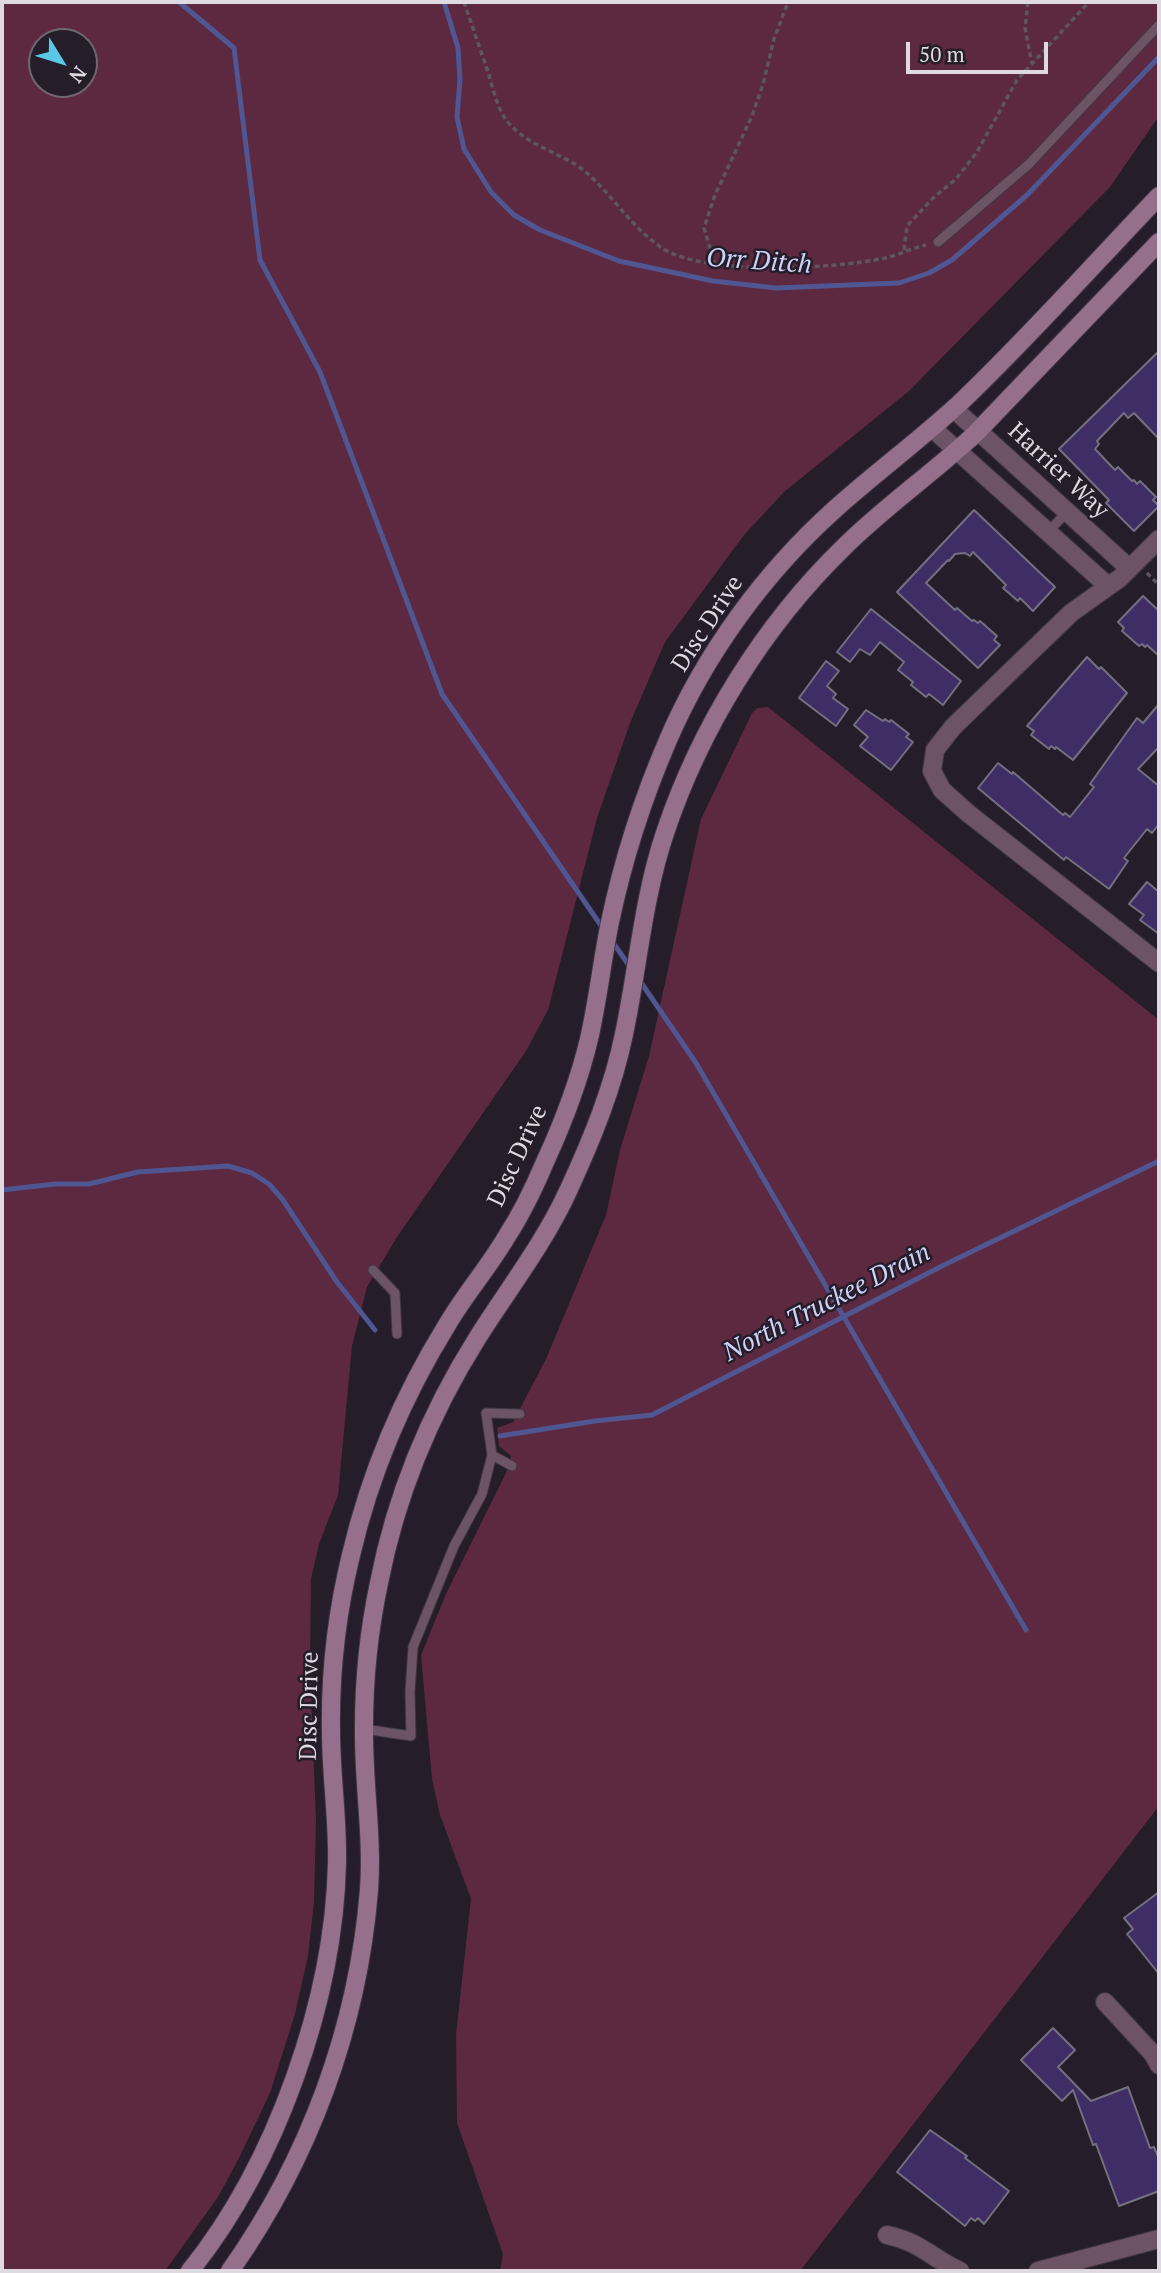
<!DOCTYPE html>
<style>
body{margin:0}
#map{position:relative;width:1161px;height:2273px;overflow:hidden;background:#251d29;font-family:"PT Serif",serif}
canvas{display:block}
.frame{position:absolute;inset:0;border:4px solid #dfd9e1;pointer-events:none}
.north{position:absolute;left:28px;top:28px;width:70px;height:70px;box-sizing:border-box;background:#251d29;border:2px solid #6f6873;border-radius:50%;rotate:128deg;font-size:19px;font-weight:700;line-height:28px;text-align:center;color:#dfd9e1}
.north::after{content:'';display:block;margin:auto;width:24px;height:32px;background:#5bc7e7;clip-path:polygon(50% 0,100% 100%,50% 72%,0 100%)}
.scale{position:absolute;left:906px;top:42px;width:142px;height:32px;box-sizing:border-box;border:4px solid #dfd9e1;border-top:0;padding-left:9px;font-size:21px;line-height:24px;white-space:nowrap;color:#dfd9e1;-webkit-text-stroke:5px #251d29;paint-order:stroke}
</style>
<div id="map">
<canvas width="1161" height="2273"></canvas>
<div class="frame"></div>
<div class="north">N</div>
<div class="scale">50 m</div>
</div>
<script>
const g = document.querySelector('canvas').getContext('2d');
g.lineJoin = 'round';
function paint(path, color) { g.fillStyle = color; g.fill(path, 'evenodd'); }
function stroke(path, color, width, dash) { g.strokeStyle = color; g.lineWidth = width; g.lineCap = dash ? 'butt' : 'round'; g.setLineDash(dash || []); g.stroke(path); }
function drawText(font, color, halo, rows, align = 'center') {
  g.font = font + ' "PT Serif",serif'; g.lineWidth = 5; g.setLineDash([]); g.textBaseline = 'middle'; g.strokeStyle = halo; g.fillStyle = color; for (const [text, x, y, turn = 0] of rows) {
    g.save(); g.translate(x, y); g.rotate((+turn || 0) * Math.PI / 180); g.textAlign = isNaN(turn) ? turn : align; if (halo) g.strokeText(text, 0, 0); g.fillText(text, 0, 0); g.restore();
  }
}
const green = new Path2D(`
 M2,2H1159V116L1110,187L909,391L784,492L744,535L665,642L630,723L597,818L548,1010L526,1051L397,1237L367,1287L352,1346L338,1495L319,1544L311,1579L310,1669L316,1821L314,1902L308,1956L295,2014L270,2093L238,2160L218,2197L165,2271H2ZM42,42H84V84H42Z
 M768,707L1159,1020V1806L800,2271H500L503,2254L457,2123L456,2035L471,1899L440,1815L432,1779L421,1655L446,1594L506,1473L511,1456L499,1446L497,1428L513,1422L546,1359L606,1215L620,1150L649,1056L701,819L752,713L758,708Z`);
const stream = new Path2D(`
 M179,2L234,48L260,260L320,372L442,694L604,930
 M444,2L458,48L460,80L457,117L464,149L491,192L514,215L540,230L619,261L713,281L776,288L899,283L929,273L952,260L1027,195L1159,57
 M612,941L630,967
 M640,981L696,1063L1026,1630
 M2,1190L55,1184H89L138,1172L228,1166L252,1173L269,1184L283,1200L337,1282L375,1330
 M500,1436L595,1421L652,1415L944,1265L1159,1161`);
const building = new Path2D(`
 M1159,351V439L1134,413L1128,418L1124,413L1097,441L1099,444L1095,449L1115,470L1118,467L1132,481L1134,480L1137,484L1140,481L1156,497L1153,500L1159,506L1134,531L1106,503L1109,500L1059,449Z
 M974,510L1055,587L1033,611L1020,598L1018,601L1003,588L1006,585L973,552L970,556L965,553L955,554L949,561L948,560L926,583L955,610L957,608L972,621L974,620L978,623L980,621L997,636L994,640L1000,645L978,668L897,592Z
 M1143,596L1159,611V656L1147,645L1145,647L1142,644L1139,646L1122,631L1124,628L1118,622Z
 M871,609L961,681L943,705L929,694L926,697L911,685L913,682L898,670L904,662L880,642L870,655L860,649L850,662L837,652Z
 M1087,657L1099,669L1101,667L1127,693L1073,760L1056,747L1055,749L1051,746L1049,749L1031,735L1034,731L1027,726Z
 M826,661L839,671L827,686L836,694L833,698L848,709L836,726L799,698Z
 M1159,704V747L1138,769L1159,786V824L1152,833L1147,829L1124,858L1128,861L1109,889L1066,857L1064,860L978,788L998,763L1012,774L1013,772L1063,815L1065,813L1070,817L1094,787L1090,784L1137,718L1143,723Z
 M866,710L883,721L885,719L889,722L891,720L909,734L906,737L913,742L891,770L860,746L868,737L854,725Z
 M1147,882L1159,892V934L1140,920L1144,915L1129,904Z
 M1159,1892V1974L1127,1934L1133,1929L1124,1918Z
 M1053,2028L1075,2050L1058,2067L1091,2101L1128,2087L1150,2148L1154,2147L1159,2159V2191L1119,2206L1096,2144L1093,2145L1073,2090L1062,2101L1021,2060Z
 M930,2130L967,2156L965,2158L1009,2191L984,2224L978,2218L975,2221L971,2218L965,2226L897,2172Z`);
const path = new Path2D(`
 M464,2C472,25 480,49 488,72C493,88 497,108 507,121C526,146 564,153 587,173C613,196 632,228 662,248C704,276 835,269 885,258C899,255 912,248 926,245
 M1028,2L1025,28L1032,64
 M904,250L907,226L933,198L956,179L977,152L1017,80L1089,2
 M715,265L704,228L715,195L752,116L763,84L774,39L788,2
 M1147,573L1159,585`);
const service = new Path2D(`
 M938,242L1029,164L1159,25
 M1048,532L1067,512
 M373,1270L395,1293L397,1334
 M492,1455L512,1466
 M364,1729L411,1736L410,1692L413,1647L454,1546L482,1494L492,1455L486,1413L520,1414`);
const minor = new Path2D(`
 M954,409L1129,568
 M932,428L1108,586
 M1159,539L1120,578L1071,613L953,727L935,750L932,771L942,790L969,814L1159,963
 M1105,2002L1153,2054L1159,2065
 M887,2235C921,2242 931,2258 960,2271
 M1038,2271L1159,2239`);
const secondary = new Path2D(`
 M190,2271C276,2164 334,2000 337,1863C338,1819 331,1775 331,1732C330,1673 337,1612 351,1555C370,1474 403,1396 447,1325C465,1294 489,1267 507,1236C522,1213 534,1188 545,1162C563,1123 579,1081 589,1039C598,1000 602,961 610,922C623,860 643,798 668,740C705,654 764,573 834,510C875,473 920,440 961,402C1030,336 1093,265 1159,196
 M230,2271C309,2159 358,2027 369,1890C373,1836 363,1781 364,1726C364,1678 369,1630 379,1583C396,1495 430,1413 478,1337C509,1288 545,1242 569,1189C592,1139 613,1088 624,1034C638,968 643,898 665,833C700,728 763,626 843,548C884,507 932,474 975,434L1159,242`);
const streetNames = [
 ["Harrier Way",1058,471,43],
 ["Disc Drive",708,624,-57],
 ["Disc Drive",518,1156,-65],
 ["Disc Drive",310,1706,-89]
];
const waterNames = [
 ["Orr Ditch",759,262,4],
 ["North Truckee Drain",827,1303,-27]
];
paint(green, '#5c2940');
stroke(stream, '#4f5692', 5);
paint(building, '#402d66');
stroke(building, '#737080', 2);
stroke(service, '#3f3743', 11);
stroke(minor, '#3f3743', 20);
stroke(secondary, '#3f3743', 20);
stroke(path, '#5d5661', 3.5, [5, 3.5]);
stroke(service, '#6c5366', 9);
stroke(minor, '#6c5366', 18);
stroke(secondary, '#966f8d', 18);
drawText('24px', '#dfd9e1', '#251d29', streetNames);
drawText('italic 26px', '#cbd2f6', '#251d29', waterNames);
</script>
